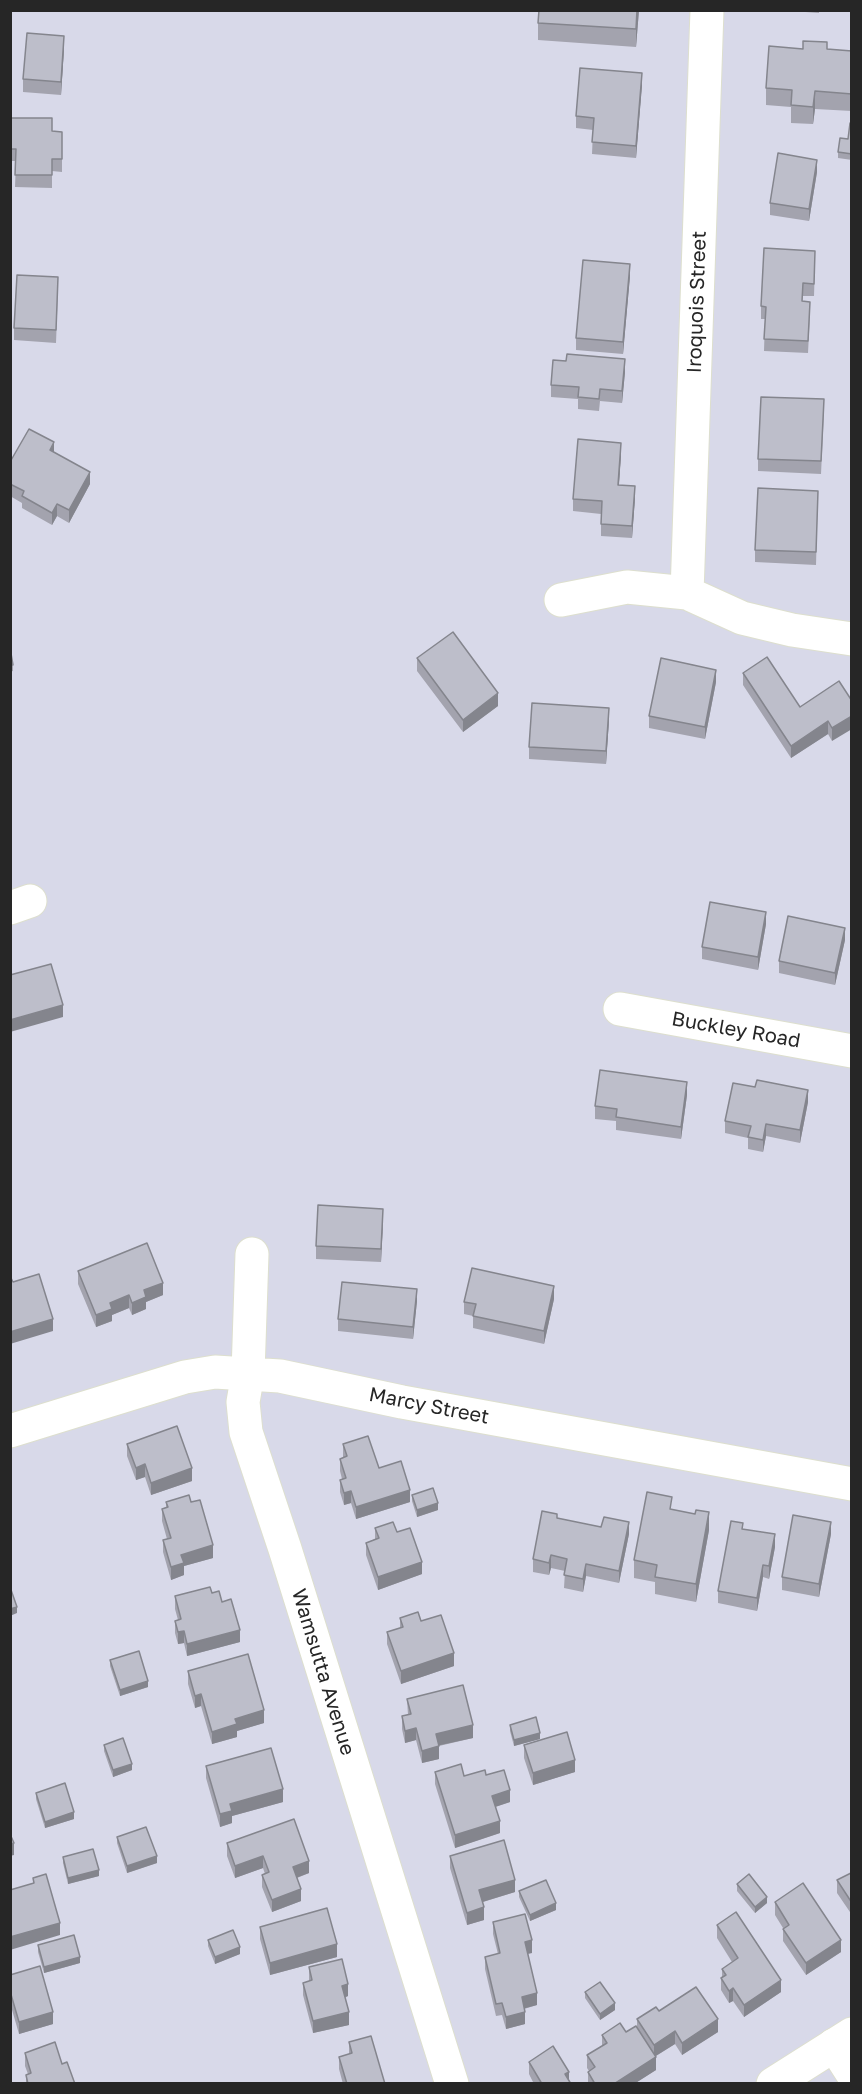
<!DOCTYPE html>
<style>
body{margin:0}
#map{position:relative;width:862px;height:2094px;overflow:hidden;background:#d8d9e9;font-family:"Golos Text",sans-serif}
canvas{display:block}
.frame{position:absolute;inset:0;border:12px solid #262626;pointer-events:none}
</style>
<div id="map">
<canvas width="862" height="2094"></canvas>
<div class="frame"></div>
</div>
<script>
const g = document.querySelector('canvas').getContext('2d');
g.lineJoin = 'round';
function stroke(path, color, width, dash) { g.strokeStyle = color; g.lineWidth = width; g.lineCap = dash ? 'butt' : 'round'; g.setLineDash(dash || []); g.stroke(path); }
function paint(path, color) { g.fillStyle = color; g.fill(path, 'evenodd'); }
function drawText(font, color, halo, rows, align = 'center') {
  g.font = font + ' "Golos Text",sans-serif'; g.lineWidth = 5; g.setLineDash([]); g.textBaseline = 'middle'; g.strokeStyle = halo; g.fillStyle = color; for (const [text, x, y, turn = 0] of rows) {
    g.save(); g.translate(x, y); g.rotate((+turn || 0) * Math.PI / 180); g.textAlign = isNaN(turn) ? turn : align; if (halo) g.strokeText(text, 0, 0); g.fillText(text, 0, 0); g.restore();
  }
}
const street = new Path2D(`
 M687,593L707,10
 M561,600L627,587L687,593L742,618L792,630L852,639
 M10,908L30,901
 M620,1009L852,1051
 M252,1254L248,1373L243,1402L246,1432L285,1549L452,2084
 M10,1431L185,1377L215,1372L280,1376L402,1402L852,1484
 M834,2045L852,2073`);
const secondary = new Path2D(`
 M773,2084L852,2034`);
const wall = new Path2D(`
 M639,10L636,47L538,40V23Z
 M778,10H819V13Z
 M64,49L61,95L23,92V79Z
 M803,49H827L852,51V111L815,109L813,124L791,123V107L766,105V88Z
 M642,85L636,158L592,154L593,130L576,128V116Z
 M11,118L52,131L62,144V172L52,171V188L15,187L16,161H11Z
 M852,123V160L838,158V152L848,139Z
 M817,172L809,221L770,215V203Z
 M815,263L814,296H803L802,301L810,314L808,353L764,351L765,319H761V306Z
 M630,276L623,354L576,350V338Z
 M58,289L56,343L14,340V328Z
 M625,372L622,403L600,401L599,411L578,409V399L551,397V385Z
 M824,412L821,474L758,471V459Z
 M54,452L90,484L69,523L57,516L52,525L22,508V503L10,496V462Z
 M621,455L619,485L635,498L632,538L601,536V514L573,511V499Z
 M818,491L816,565L755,562V550Z
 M10,648L13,665V671L10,672Z
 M417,658L498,706L463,732L417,671Z
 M743,673L800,707L839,681L832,741L828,734L791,758L743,685Z
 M716,682L705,739L649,728V716Z
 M609,720L606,764L529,759V747Z
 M766,924L758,970L702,959V947Z
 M845,940L835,985L779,973V961Z
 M687,1095L681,1139L616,1130V1121L595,1119V1106Z
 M808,1102L800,1143L766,1136L763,1152L748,1149V1138L725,1133V1121Z
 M383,1221L381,1262L316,1259V1246Z
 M78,1271L163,1295L146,1302V1309L132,1315L129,1308L112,1315V1321L96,1327L78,1284Z
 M554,1299L544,1344L473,1328V1316L464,1314V1302Z
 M417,1301L413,1339L338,1331V1319Z
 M127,1444L192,1481L151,1495L145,1477L136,1480L127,1456Z
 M343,1444L379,1468L410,1502L356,1519L351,1503L344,1505L340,1492V1480L342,1479L340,1471V1459L343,1458Z
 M412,1495L438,1510L417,1517L412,1501Z
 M166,1502H191L213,1558L184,1566V1575L171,1580L163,1552V1540L167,1539L162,1521V1509L166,1507Z
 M557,1518L629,1534L619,1583L586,1576L583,1592L564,1588L565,1571L551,1568L549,1575L533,1572V1559Z
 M375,1528L397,1532L422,1574L378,1590L366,1555V1543L375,1539Z
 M743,1529L775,1547L769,1579L763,1577L757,1611L718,1603V1591Z
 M709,1530L696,1602L655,1594V1582L634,1578V1560Z
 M831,1534L819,1597L782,1590V1577Z
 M212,1593L222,1602L240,1642L187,1656L184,1643L178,1644L175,1633V1621L178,1620L175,1609V1596Z
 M400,1618L421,1621L454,1666L401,1684L387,1644V1632L400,1628Z
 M110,1660L148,1687L120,1696L110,1666Z
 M188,1671L264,1723L237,1731V1737L212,1744L201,1706L195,1708L188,1684Z
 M407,1699L473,1738L439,1746V1759L422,1763L416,1740L405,1743L402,1729V1716L408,1715Z
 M510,1725L540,1739L514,1746L510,1731Z
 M104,1745L132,1770L113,1777L104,1751Z
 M524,1745L575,1772L533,1785L524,1758Z
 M206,1766L283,1802L232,1816V1823L220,1827L206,1778Z
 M435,1772L464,1776L486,1775L510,1802L495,1807L500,1833L455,1848L435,1784Z
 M36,1793L74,1819L45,1828L36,1799Z
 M117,1837L157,1863L127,1873L117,1843Z
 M227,1843L309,1873L297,1878L301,1901L272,1912L262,1887V1875L265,1874L263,1868L235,1878L227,1856Z
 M450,1856L515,1892L483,1902L484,1920L467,1925L450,1868Z
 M63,1857L99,1876L68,1884L63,1863Z
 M852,1874V1915L837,1893V1880Z
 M737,1884L767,1903L755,1913L737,1891Z
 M519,1891L556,1910L530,1921L519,1897Z
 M775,1902L841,1952L806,1975L783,1941V1928L775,1915Z
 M493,1922L532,1953L528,1954L537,2005L524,2009L525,2024L506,2029L502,2015L496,2016L485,1969V1957L498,1954L493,1934Z
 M717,1925L781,1992L744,2017L733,2001L729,2003L721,1990V1978L722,1977V1969L732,1962L717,1938Z
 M260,1927L337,1957L270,1975L260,1939Z
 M208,1940L240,1954L215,1964L208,1946Z
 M38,1945L80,1963L44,1973L38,1952Z
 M309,1967L348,1996L345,1998L349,2025L313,2033L303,1995V1983L309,1981Z
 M10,1975L53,2024L19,2034L10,2003Z
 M585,1992L615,2010L600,2020L585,1998Z
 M659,2011L718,2032L682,2055L675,2044L656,2056V2070L634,2084H588V2072L589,2071L587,2068V2055L602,2046V2035L626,2032L637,2027V2019Z
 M349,2042L385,2084H343L339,2069V2057L349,2054Z
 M25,2053L62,2064L75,2084H26V2075L28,2074L25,2066Z
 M529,2062L569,2080L571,2084H534L529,2074Z`);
const shadedWall = new Path2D(`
 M637,10H639L636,47V29Z
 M64,36V49L61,95V82Z
 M642,73V85L636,158V146Z
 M815,91V109L813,124V107Z
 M817,160V172L809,221V209Z
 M630,264V276L623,354V342Z
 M625,359V372L622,403V391Z
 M54,442V455L50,450Z
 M621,443V455L618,497V485Z
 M90,472V484L69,523V510Z
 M635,486V498L632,538V526Z
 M57,504V516L52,525V513Z
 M716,670V682L705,739V727Z
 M498,693V706L463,732V720Z
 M609,708V720L606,764V751Z
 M852,716V729L832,741V728Z
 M828,721V734L791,758V746Z
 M766,912V924L758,970V957Z
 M845,928V940L835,985V973Z
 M63,1005V1017L10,1032V1020Z
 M687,1082V1095L681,1139V1127Z
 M808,1090V1102L800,1143V1130Z
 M766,1124V1136L763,1152V1140Z
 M383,1209V1221L381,1262V1249Z
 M163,1283V1295L146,1302V1309L132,1315V1303L144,1290Z
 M554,1286V1299L544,1344V1331Z
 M417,1289V1301L413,1339V1327Z
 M129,1295V1308L112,1315V1321L96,1327V1315L110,1303Z
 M53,1319V1331L10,1344V1332Z
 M145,1464V1477L136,1480V1468Z
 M192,1468V1481L151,1495V1483Z
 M410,1490V1502L356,1519V1507Z
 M351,1491V1503L344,1505V1493Z
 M438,1503V1510L417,1517V1510Z
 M709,1512V1530L696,1602V1584Z
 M629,1522V1534L619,1583V1571Z
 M831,1522V1534L819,1597V1584Z
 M775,1534V1547L769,1579V1566Z
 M213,1545V1558L184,1566V1575L171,1580V1567L181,1555Z
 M551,1555V1568L549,1575V1563Z
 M422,1562V1574L378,1590V1577Z
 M586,1564V1576L583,1592V1579Z
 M763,1565V1577L757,1611V1598Z
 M17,1607V1613L10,1616V1609Z
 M240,1630V1642L187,1656V1644Z
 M184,1631V1643L178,1644V1632Z
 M454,1653V1666L401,1684V1671Z
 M148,1681V1687L120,1696V1690Z
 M201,1694V1706L195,1708V1696Z
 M264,1710V1723L237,1731V1737L212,1744V1732L235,1719Z
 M473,1725V1738L436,1746V1734Z
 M416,1728V1740L405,1743V1731Z
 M540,1733V1739L514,1746V1740Z
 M439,1746V1759L422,1763V1751Z
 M575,1760V1772L533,1785V1773Z
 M132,1764V1770L113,1777V1770Z
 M283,1789V1802L232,1816V1823L220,1827V1814L230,1804Z
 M510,1790V1802L492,1808V1796Z
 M74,1812V1819L45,1828V1822Z
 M500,1821V1833L455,1848V1835Z
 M14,1843V1855L10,1856V1844Z
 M157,1856V1863L127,1873V1866Z
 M263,1856V1868L235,1878V1866Z
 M309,1861V1873L293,1879V1867Z
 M99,1870V1876L68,1884V1878Z
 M515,1880V1892L479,1903V1890Z
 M301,1889V1901L272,1912V1900Z
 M767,1897V1903L755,1913V1907Z
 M556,1903V1910L530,1921V1915Z
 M484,1907V1920L467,1925V1913Z
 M60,1923V1935L10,1950V1937Z
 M532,1940V1953L525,1954V1942Z
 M841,1940V1952L806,1975V1963Z
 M337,1944V1957L270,1975V1963Z
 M240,1947V1954L215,1964V1957Z
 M80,1957V1963L44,1973V1967Z
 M781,1980V1992L744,2017V2005Z
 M348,1984V1996L342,1998V1986Z
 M733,1988V2001L729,2003V1991Z
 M537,1993V2005L522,2009V1997Z
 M615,2003V2010L600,2020V2014Z
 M53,2012V2024L19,2034V2022Z
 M349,2012V2025L313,2033V2021Z
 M525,2012V2024L506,2029V2017Z
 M718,2019V2032L682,2055V2043Z
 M675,2031V2044L654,2057V2045Z
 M656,2057V2070L634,2084H614Z
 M569,2072V2084L565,2074Z`);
const building = new Path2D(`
 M539,10H637L636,29L538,23Z
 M27,33L64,36L61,82L23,79Z
 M803,41L827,42V49L852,51V94L815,91L813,107L791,105L792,90L766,88L769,46L803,49Z
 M580,68L642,73L636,146L592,142L594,118L576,116Z
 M11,118H52V131L62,132V159H52V175H15L16,149H11Z
 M850,123H852V154L838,152L840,138L848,139Z
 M778,153L817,160L809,209L770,203Z
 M764,248L815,251L814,284L803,283L802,301L810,302L808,341L764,339L766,307L761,306Z
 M583,260L630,264L623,342L576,338Z
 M17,275L58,277L56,330L14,328Z
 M567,354L625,359L622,391L600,389L599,399L578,397L579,387L551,385L553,360L566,361Z
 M761,397L824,399L821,461L758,459Z
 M29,429L54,442L50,450L90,472L69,510L57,504L52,513L22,496L24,491L10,484V462Z
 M578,439L621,443L618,485L635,486L632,526L601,524L602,501L573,499Z
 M758,488L818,491L816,552L755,550Z
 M453,632L498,693L463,720L417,658Z
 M10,648L13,665H10Z
 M767,657L800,707L839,681L852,701V716L832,728L828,721L791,746L743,673Z
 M661,658L716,670L705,727L649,716Z
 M532,703L609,708L606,751L529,747Z
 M710,902L766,912L758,957L702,947Z
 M788,916L845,928L835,973L779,961Z
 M51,964L63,1005L10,1020V975Z
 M600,1070L687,1082L681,1127L616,1117L617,1109L595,1106Z
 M757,1080L808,1090L800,1130L766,1124L763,1140L748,1137L751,1126L725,1121L733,1083L755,1087Z
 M318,1205L383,1209L381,1249L316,1246Z
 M147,1243L163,1283L144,1290L146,1297L132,1303L129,1295L110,1303L112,1309L96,1315L78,1271Z
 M472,1268L554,1286L544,1331L473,1316L476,1304L464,1302Z
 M39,1274L53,1319L10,1332V1276L13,1282Z
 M342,1282L417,1289L413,1327L338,1319Z
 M177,1426L192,1468L151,1483L145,1464L136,1468L127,1444Z
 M368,1436L379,1468L401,1461L410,1490L356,1507L351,1491L344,1493L340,1480L346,1478L340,1459L347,1456L343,1444Z
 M433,1488L438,1503L417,1510L412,1495Z
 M647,1492L672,1497L670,1509L695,1514L696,1510L709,1512L696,1584L655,1577L657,1565L634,1560Z
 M189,1495L191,1502L200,1500L213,1545L181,1555L184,1563L171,1567L163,1540L171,1538L162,1509L168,1507L166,1502Z
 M542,1511L557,1514V1518L601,1527L604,1517L629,1522L619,1571L586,1564L583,1579L564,1575L567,1559L551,1555L549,1563L533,1559Z
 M793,1515L831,1522L819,1584L782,1577Z
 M731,1521L743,1523L742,1529L775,1534L769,1566L763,1565L757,1598L718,1591Z
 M393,1522L397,1532L410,1528L422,1562L378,1577L366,1543L379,1538L375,1528Z
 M10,1587L17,1607L10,1609Z
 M210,1587L212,1593L219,1591L222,1602L231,1599L240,1630L187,1644L184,1631L178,1632L175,1621L181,1619L175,1596Z
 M418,1612L421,1621L441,1615L454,1653L401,1671L387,1632L403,1627L400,1618Z
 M139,1651L148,1681L120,1690L110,1660Z
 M248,1654L264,1710L235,1719L237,1724L212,1732L201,1694L195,1696L188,1671Z
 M463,1685L473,1725L436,1734L439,1746L422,1751L416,1728L405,1731L402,1716L411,1714L407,1699Z
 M536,1717L540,1733L514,1740L510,1725Z
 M567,1732L575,1760L533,1773L524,1745Z
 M123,1738L132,1764L113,1770L104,1745Z
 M271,1748L283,1789L230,1804L232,1811L220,1814L206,1766Z
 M461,1764L464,1776L485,1770L486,1775L504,1770L510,1790L492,1796L500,1821L455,1835L435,1772Z
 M65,1783L74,1812L45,1822L36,1793Z
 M294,1819L309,1861L293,1867L301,1889L272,1900L262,1875L269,1872L263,1856L235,1866L227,1843Z
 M146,1827L157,1856L127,1866L117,1837Z
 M10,1834L14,1843L10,1844Z
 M504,1840L515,1880L479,1890L484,1907L467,1913L450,1856Z
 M93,1849L99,1870L68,1878L63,1857Z
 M851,1873L852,1874V1903L837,1880Z
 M46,1874L60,1923L10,1937V1890L34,1883L33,1878Z
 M749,1874L767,1897L755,1907L737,1884Z
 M546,1880L556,1903L530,1915L519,1891Z
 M803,1883L841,1940L806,1963L783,1929L789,1925L775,1902Z
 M327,1908L337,1944L270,1963L260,1927Z
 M736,1912L781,1980L744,2005L733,1988L729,1991L721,1978L726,1975L722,1969L738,1958L717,1925Z
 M525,1914L532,1940L525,1942L537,1993L522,1997L525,2012L506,2017L502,2003L496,2004L485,1957L500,1953L493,1922Z
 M233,1930L240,1947L215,1957L208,1940Z
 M74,1935L80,1957L44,1967L38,1945Z
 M342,1959L348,1984L342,1986L349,2012L313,2021L303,1983L312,1980L309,1967Z
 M40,1966L53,2012L19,2022L10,1991V1975Z
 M600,1982L615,2003L600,2014L585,1992Z
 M696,1987L718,2019L682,2043L675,2031L654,2045L637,2019L656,2007L659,2011Z
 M620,2023L626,2032L636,2026L656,2057L614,2084H595L588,2072L595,2067L587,2055L607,2043L602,2035Z
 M371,2036L385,2084H347L339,2057L352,2053L349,2042Z
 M55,2042L62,2064L67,2062L75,2084H28L26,2075L31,2073L25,2053Z
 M553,2046L569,2072L565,2074L571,2084H542L529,2062Z`);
const streetNames = [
 ["Iroquois Street",697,302,-88],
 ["Buckley Road",736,1030,10],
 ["Marcy Street",429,1406,11],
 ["Wamsutta Avenue",323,1672,73]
];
stroke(street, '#dddfce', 35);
stroke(secondary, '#dddfce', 35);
stroke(street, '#fff', 33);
stroke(secondary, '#fff', 33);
paint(wall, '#a3a3ae');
paint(shadedWall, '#84858d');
paint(building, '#bdbeca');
stroke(building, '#84858d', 1.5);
drawText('20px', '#262626', '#fff', streetNames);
</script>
